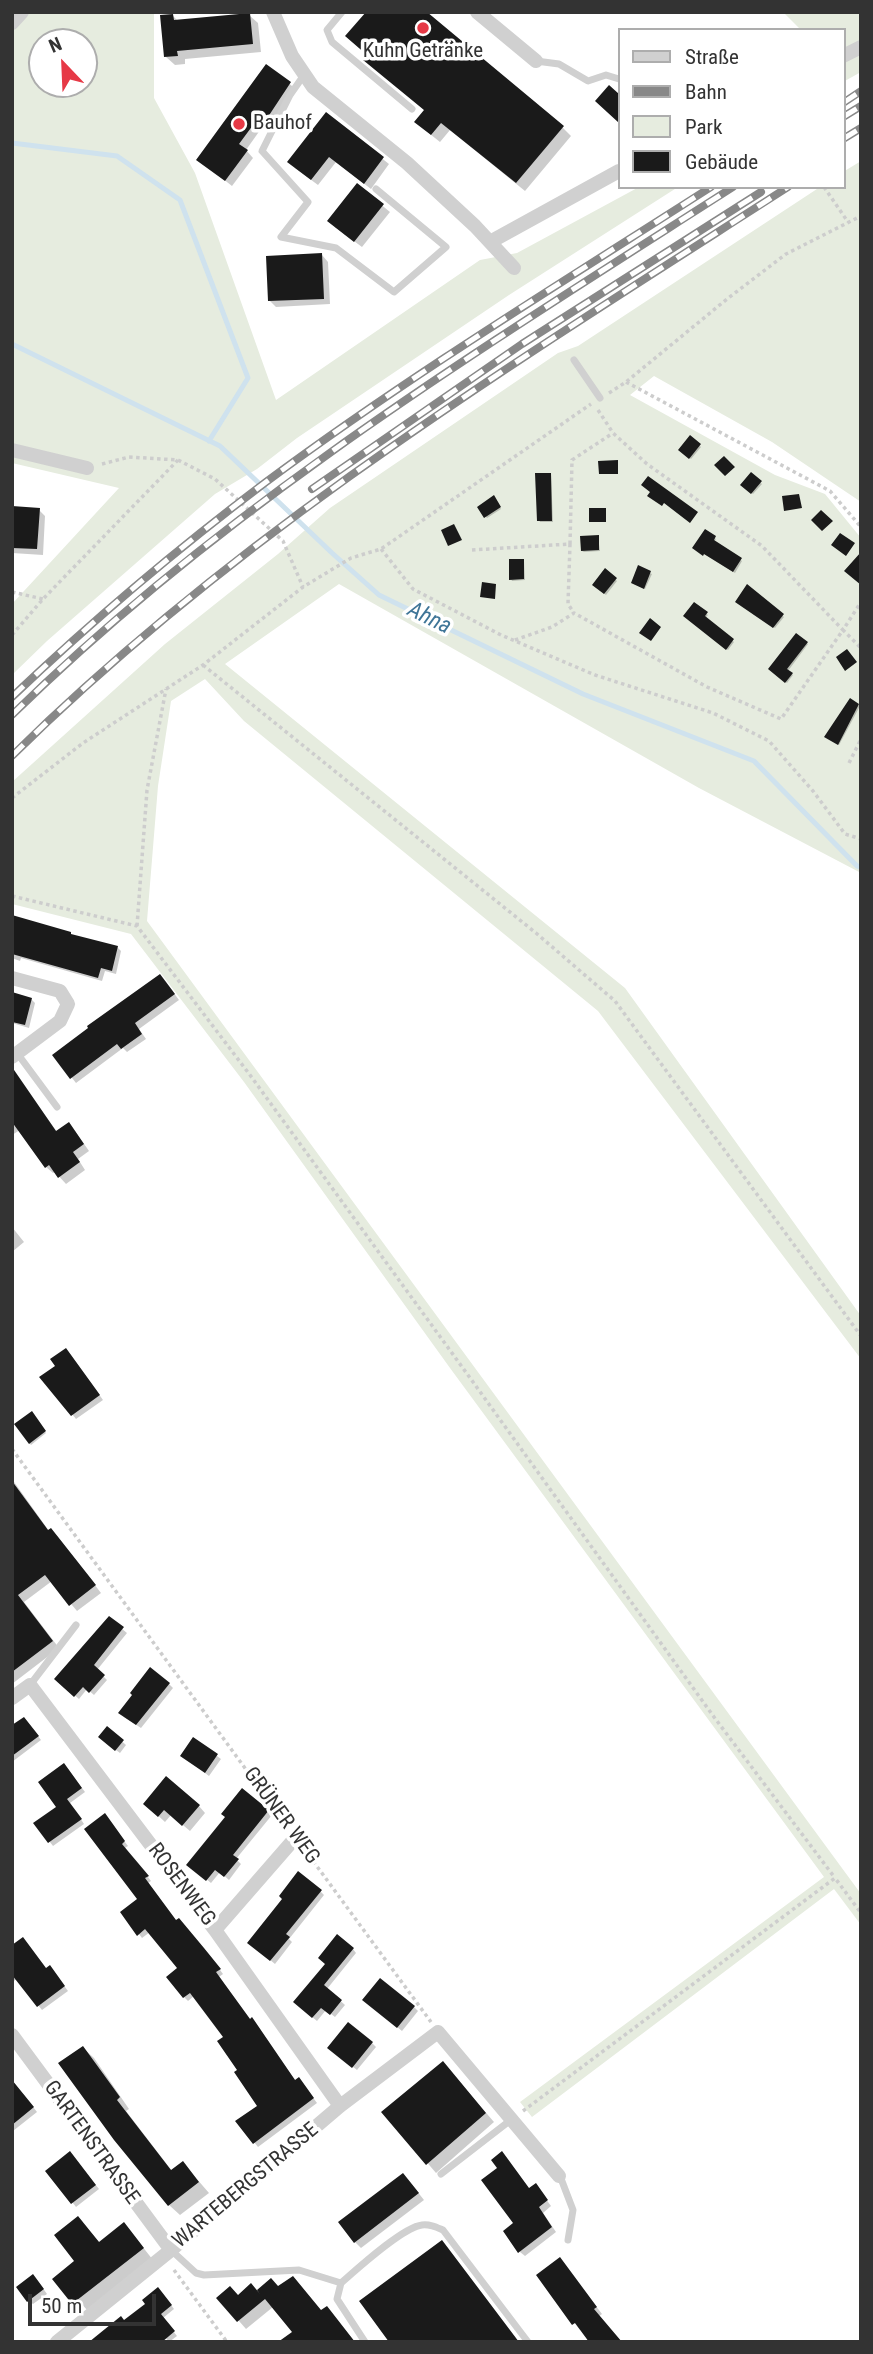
<!DOCTYPE html>
<meta charset="utf-8">
<style>
body{margin:0}
#map{position:relative;width:873px;height:2354px;overflow:hidden;background:#fff;font-family:"Roboto Condensed",sans-serif}
canvas{display:block}
.frame{position:absolute;inset:0;border:14px solid #333;pointer-events:none}
.legend{position:absolute;left:618px;top:28px;width:228px;height:161px;box-sizing:border-box;background:#fff;border:2px solid #adadad;margin:0;padding:9px 12px;list-style:none;font-size:21px;color:#333}
.legend li{display:flex;align-items:center;gap:14px;height:35px}
.legend b{width:35px;border:2px solid #adadad}
.north{position:absolute;left:28px;top:28px;width:70px;height:70px;box-sizing:border-box;background:#fff;border:2px solid #adadad;border-radius:50%;rotate:337deg;font-size:19px;font-weight:700;line-height:28px;text-align:center;color:#333}
.north::after{content:'';display:block;margin:auto;width:24px;height:32px;background:#e63946;clip-path:polygon(50% 0,100% 100%,50% 72%,0 100%)}
.scale{position:absolute;left:28px;top:2294px;width:128px;height:32px;box-sizing:border-box;border:4px solid #333;border-top:0;padding-left:9px;font-size:21px;line-height:24px;white-space:nowrap;color:#333;-webkit-text-stroke:5px #fff;paint-order:stroke}
</style>
<div id="map">
<canvas width="873" height="2354"></canvas>
<div class="frame"></div>
<ul class="legend">
<li><b style="height:9px;background:#d0d0d0"></b>Straße</li>
<li><b style="height:9px;background:#888"></b>Bahn</li>
<li><b style="height:19px;background:#e6ecdf"></b>Park</li>
<li><b style="height:19px;background:#1a1a1a"></b>Gebäude</li>
</ul>
<div class="north">N</div>
<div class="scale">50 m</div>
</div>
<script>
const g = document.querySelector('canvas').getContext('2d');
g.lineJoin = 'round';
function paint(path, color) { g.fillStyle = color; g.fill(path, 'evenodd'); }
function stroke(path, color, width, dash) { g.strokeStyle = color; g.lineWidth = width; g.lineCap = dash ? 'butt' : 'round'; g.setLineDash(dash || []); g.stroke(path); }
function drawText(font, color, halo, rows, align = 'center') {
  g.font = font + ' "Roboto Condensed",sans-serif'; g.lineWidth = 7; g.setLineDash([]); g.textBaseline = 'middle'; g.strokeStyle = halo; g.fillStyle = color; for (const [text, x, y, turn = 0] of rows) {
    g.save(); g.translate(x, y); g.rotate((+turn || 0) * Math.PI / 180); g.textAlign = isNaN(turn) ? turn : align; if (halo) g.strokeText(text, 0, 0); g.fillText(text, 0, 0); g.restore();
  }
}
const green = new Path2D(`
 M12,12H154V98L195,173L276,400L480,260L517,253L639,187H678L509,295L297,438L257,469L215,494L47,641L12,675V604L119,488L12,463ZM42,42H84V84H42Z
 M783,12H861V72L843,82V30H801Z
 M861,161V502L772,442L654,376L630,395L775,475L825,494L861,538V873L699,788L339,584L225,664L625,988L861,1316V1359L598,1011L244,721L205,679L171,701L158,786L147,921L861,1894V1925L834,1889L532,2117L520,2102L824,1877L450,1368L244,1082L131,934L12,904V782L165,644L278,554L330,508L558,353L578,346L820,187H843V172Z`);
const shadow = new Path2D(`
 M249,15L258,23L261,52L185,59V64L175,65L166,57L173,16L178,21Z
 M369,55L563,128L571,136L525,191L450,130L440,142L425,130L416,122L425,111Z
 M267,66L297,90L269,131L263,126L246,150L253,158L232,186L199,160Z
 M326,114L389,164L371,189L336,162L318,185L295,168Z
 M357,185L390,212L362,247L335,227Z
 M322,255L328,262L330,304L276,307L269,300Z
 M690,438L701,447L691,459L681,449Z
 M551,475L553,522H540L539,520Z
 M751,475L762,484L753,494L743,485Z
 M495,499L501,509L487,518L479,508Z
 M12,508L39,510L45,516L43,555L12,553Z
 M706,532L716,539L714,542L742,561L735,573L694,548Z
 M598,537L600,551L584,552L582,551Z
 M524,561L525,580L512,581L511,579Z
 M639,568L652,574L645,589L634,584Z
 M605,571L617,581L606,595L594,585Z
 M747,587L784,617L775,628L737,601Z
 M694,605L708,615L705,618L734,642L728,650L685,616Z
 M796,635L808,644L788,671L793,675L787,683L770,669Z
 M858,705L860,706L839,745L827,738Z
 M12,917L73,936L117,947L121,951L116,974L105,971L102,981L21,958L20,961L12,958Z
 M165,981L179,1000L139,1029L146,1039L127,1052L123,1048L76,1083L54,1055Z
 M12,994L31,999L35,1003L29,1028L12,1023Z
 M19,1079L57,1132L75,1131L89,1151L78,1159L85,1170L66,1184L55,1172L53,1173L46,1167L20,1130L12,1135V1084Z
 M12,1227L24,1242L12,1252Z
 M70,1354L103,1400L76,1419L42,1377Z
 M31,1414L46,1433L31,1445L16,1425Z
 M12,1479L49,1531L51,1530L58,1537L101,1593L77,1611L52,1581L24,1602L59,1648L12,1684Z
 M109,1618L127,1633L97,1670L107,1680L94,1695L87,1689L79,1699L56,1679Z
 M169,1684L173,1688L141,1728L124,1717Z
 M28,1723L41,1740L12,1762V1728Z
 M108,1729L126,1745L120,1753L104,1741Z
 M217,1756L221,1759L209,1776L186,1759Z
 M68,1769L85,1792L70,1803L84,1824L53,1846L36,1824L58,1808Z
 M199,1806L205,1813L190,1831L171,1815L165,1822L152,1810Z
 M268,1811L272,1815L236,1859L241,1864L229,1880L220,1872L211,1883L193,1868Z
 M108,1820L128,1846L125,1848L151,1881L148,1883L177,1922L208,1954L223,1974L219,1977L296,2081L302,2083L317,2103L258,2147L238,2122L260,2106L225,2038L194,1996L188,2001L184,1997L180,1969L150,1932L142,1938L139,1934L140,1900Z
 M320,1891L324,1895L289,1939L292,1942L275,1964L253,1946L284,1899Z
 M12,1947L46,1970L53,1971L68,1991L42,2010L17,1979L12,1982Z
 M353,1949L356,1953L327,1989L345,2005L335,2017L326,2010L317,2021L299,2006Z
 M369,2004L414,2007L418,2011L402,2031Z
 M372,2043L376,2047L357,2070L334,2052Z
 M83,2048L94,2058L129,2109L126,2111L172,2171L183,2163L209,2193L180,2215L169,2205Z
 M451,2072L494,2122L436,2173L384,2112Z
 M12,2080L37,2112L13,2131H12Z
 M74,2158L99,2189L76,2207L48,2171Z
 M409,2181L424,2200L361,2248L355,2242Z
 M530,2190L540,2191L551,2206L543,2213L556,2232L525,2256L520,2252Z
 M78,2218L100,2243L134,2236L153,2260L88,2311L77,2299Z
 M560,2259L602,2314L580,2330L538,2275Z
 M37,2280L47,2294L33,2304L29,2301Z
 M271,2280L279,2288L322,2312L327,2308L355,2342L294,2332L273,2307L246,2329L219,2298L239,2296L257,2292Z
 M162,2293L174,2309L163,2318L177,2336L169,2342L161,2332L125,2322Z`);
const stream = new Path2D(`
 M12,143L117,156L180,200L248,378L209,441
 M12,344L220,446L332,553L379,595L583,694L754,761L857,866L861,867`);
const building = new Path2D(`
 M366,12H427L564,126L516,183L441,123L431,135L414,122L424,110L363,60L367,55L345,36Z
 M250,13L253,44L177,51L178,56L164,57L160,15L173,14L174,20Z
 M266,64L291,82L262,126L256,121L239,144L248,150L225,181L196,160Z
 M609,85L619,94V123L595,101Z
 M326,112L384,157L364,184L329,157L311,180L287,162Z
 M357,183L384,204L354,242L327,221Z
 M322,253L324,299L268,301L266,256Z
 M690,435L701,444L689,459L678,450Z
 M724,456L735,467L725,476L714,465Z
 M618,460V474H599L598,461Z
 M751,472L762,481L751,494L740,485Z
 M535,473H551L552,521H537Z
 M648,476L698,512L690,523L664,503L662,506L647,496L650,492L641,485Z
 M799,494L802,508L784,511L782,496Z
 M494,495L501,507L484,518L477,507Z
 M12,506L40,508L37,549L12,548Z
 M589,508H606V522H589Z
 M821,510L833,521L822,531L811,520Z
 M454,524L462,540L448,546L441,530Z
 M705,529L716,536L714,540L742,558L733,572L704,554L703,556L692,548Z
 M840,533L855,543L846,556L831,545Z
 M599,535V550L581,551L580,536Z
 M861,552V585L844,571Z
 M509,559H524V579L509,580Z
 M638,565L651,571L644,589L631,583Z
 M605,568L617,578L604,594L592,585Z
 M482,582L496,584L495,599L480,597Z
 M747,584L784,614L773,628L735,602Z
 M694,602L708,612L705,616L734,639L726,650L683,616Z
 M650,618L661,627L651,641L639,633Z
 M796,633L808,642L787,669L793,673L785,683L768,669Z
 M847,649L857,662L845,671L836,657Z
 M850,698L859,704L838,745L824,737Z
 M12,915L71,932V934L118,946L112,971L101,968L98,978L12,954Z
 M160,974L175,994L135,1023L142,1034L121,1049L117,1044L70,1079L52,1055L88,1028L87,1026Z
 M12,992L32,998L25,1025L12,1022Z
 M12,1067L56,1131L69,1122L84,1144L73,1152L80,1162L58,1178L49,1165L45,1168L12,1122Z
 M66,1348L100,1395L71,1416L39,1377L55,1366L50,1359Z
 M32,1411L46,1431L29,1444L14,1424Z
 M12,1481L48,1530L51,1528L96,1585L69,1606L45,1575L18,1595L53,1641L12,1672Z
 M109,1616L124,1627L94,1665L105,1675L89,1693L83,1687L74,1697L54,1679Z
 M150,1667L170,1683L136,1725L118,1713L132,1695L130,1693Z
 M24,1717L39,1736L12,1756V1725Z
 M107,1726L124,1740L115,1751L98,1737Z
 M193,1737L218,1754L205,1773L180,1756Z
 M64,1763L82,1788L67,1799L82,1819L48,1843L33,1823L56,1807L38,1782Z
 M166,1776L200,1805L182,1826L164,1810L158,1817L143,1804Z
 M242,1788L269,1810L233,1855L239,1859L224,1877L215,1870L206,1881L186,1865L225,1817L221,1814Z
 M105,1813L125,1841L122,1844L149,1876L145,1878L176,1920L179,1918L204,1948L221,1969L216,1972L250,2019L252,2017L295,2080L299,2077L314,2098L253,2144L235,2121L257,2106L234,2072L237,2070L217,2041L223,2037L190,1993L183,1998L166,1977L177,1968L145,1929L137,1936L120,1912L137,1899L84,1829Z
 M298,1871L322,1890L286,1934L290,1937L270,1961L247,1943L282,1899L279,1896Z
 M337,1934L354,1948L324,1985L342,2000L330,2015L321,2008L312,2018L293,2002L325,1964L318,1958Z
 M23,1937L46,1968L50,1965L65,1986L37,2007L12,1975V1945Z
 M380,1978L415,2006L397,2028L362,2000Z
 M348,2022L373,2042L352,2068L327,2048Z
 M83,2046L120,2097L117,2100L171,2170L183,2161L199,2182L168,2206L114,2140L58,2063Z
 M443,2061L486,2113L426,2165L381,2112Z
 M12,2080L34,2107L12,2125Z
 M70,2151L96,2185L71,2204L45,2171Z
 M502,2151L529,2188L536,2183L548,2200L539,2207L552,2227L518,2253L503,2231L513,2223L481,2180L497,2168L491,2160Z
 M403,2173L419,2193L354,2243L338,2222Z
 M78,2216L99,2242L124,2222L144,2248L72,2304L52,2279L74,2261L54,2235Z
 M442,2240L519,2342H389L359,2301Z
 M560,2257L597,2307L594,2309L622,2342H589L575,2323L572,2325L536,2275Z
 M33,2274L44,2289L27,2302L16,2287Z
 M293,2276L321,2310L327,2306L355,2342H278L292,2332L265,2299L237,2322L216,2298L230,2286L238,2295L251,2283L260,2294L257,2290L271,2278L278,2286Z
 M158,2287L172,2305L161,2314L175,2331L162,2342H89L121,2316L124,2320L145,2304L142,2300Z`);
const path = new Path2D(`
 M824,187L848,222
 M626,382L830,491L861,527
 M609,393L626,382L727,299L786,254L861,216
 M598,410L613,433L647,464L762,546L843,630L861,602
 M102,464L129,457L178,460L215,479L283,541L303,587
 M570,544L572,460L613,433
 M381,549L413,589L501,635L595,675L713,713L769,741L813,791L845,834L861,839
 M472,550L570,544L568,604L574,613
 M12,592L43,599
 M12,635L43,599L178,460
 M515,640L552,627L574,613L707,687L781,719L843,630L861,648
 M203,665L536,933L615,1001L861,1336
 M849,763L861,739
 M12,798L83,743L203,665L303,587L351,558L381,549L591,404
 M12,896L137,926L250,1075L473,1382L714,1717L835,1878
 M137,926L147,790L166,689
 M12,1449L288,1827
 M305,1850L431,2022
 M523,2111L835,1878L861,1913
 M174,2270L227,2342`);
const lane = new Path2D(`
 M342,12L327,30L332,42L412,109
 M536,61L559,64L588,81L606,75L619,79
 M304,75L290,95L262,151L308,202L281,237L336,248L394,292L446,247L376,189
 M574,360L600,398
 M17,1053L57,1107
 M30,1685L76,1625
 M441,2174L512,2119
 M560,2176L573,2210L568,2240
 M171,2250L196,2273L204,2275L299,2270L341,2283C357,2269 403,2227 422,2225C430,2224 436,2227 443,2230L528,2342
 M341,2283L337,2299L365,2342`);
const street = new Path2D(`
 M273,12L292,56L313,87L407,163L475,226L514,268
 M477,12L536,61
 M12,23L22,12
 M843,56L861,47
 M490,242L619,171
 M12,450L87,468
 M12,978L60,991L68,1004L60,1021L12,1057
 M12,1698L30,1685L215,1930L340,2106
 M215,1930L296,1837
 M12,2035L171,2250
 M57,2342L171,2250L340,2106L438,2032L559,2176`);
const rail = new Path2D(`
 M843,103L861,91
 M843,117L861,106
 M843,139L861,128
 M312,489L522,344L761,192
 M12,697C92,621 177,549 266,482C409,376 561,283 711,187
 M12,715C227,504 482,348 733,187
 M12,756C242,529 517,361 788,187`);
const markers = [
 [423,28,7,"#e63946"],
 [239,124,7,"#e63946"]
];
const poiNames = [
 ["Kuhn Getränke",423,52],
 ["Bauhof",253,124,"left"]
];
const streetNames = [
 ["GRÜNER WEG",281,1816,54],
 ["ROSENWEG",181,1885,53],
 ["GARTENSTRASSE",91,2143,54],
 ["WARTEBERGSTRASSE",246,2186,-40]
];
const waterNames = [
 ["Ahna",429,619,26]
];
paint(green, '#e6ecdf');
paint(shadow, '#0003');
stroke(stream, '#cfe2ee', 5);
paint(building, '#1a1a1a');
stroke(path, '#cdcdcd', 3.5, [3.5, 3.5]);
stroke(lane, '#d0d0d0', 7);
stroke(street, '#d0d0d0', 14);
stroke(rail, '#888', 8);
stroke(rail, '#fff', 5, [16]);
for (const [x, y, r, color] of markers) { const dot = new Path2D(); dot.arc(x, y, r, 0, 2 * Math.PI); g.fillStyle = color; g.fill(dot); stroke(dot, '#fff', 2.5); }
drawText('21px', '#333', '#fff', poiNames);
drawText('21px', '#333', '#fff', streetNames);
drawText('italic 23px', '#3f7597', '#fff', waterNames);
</script>
